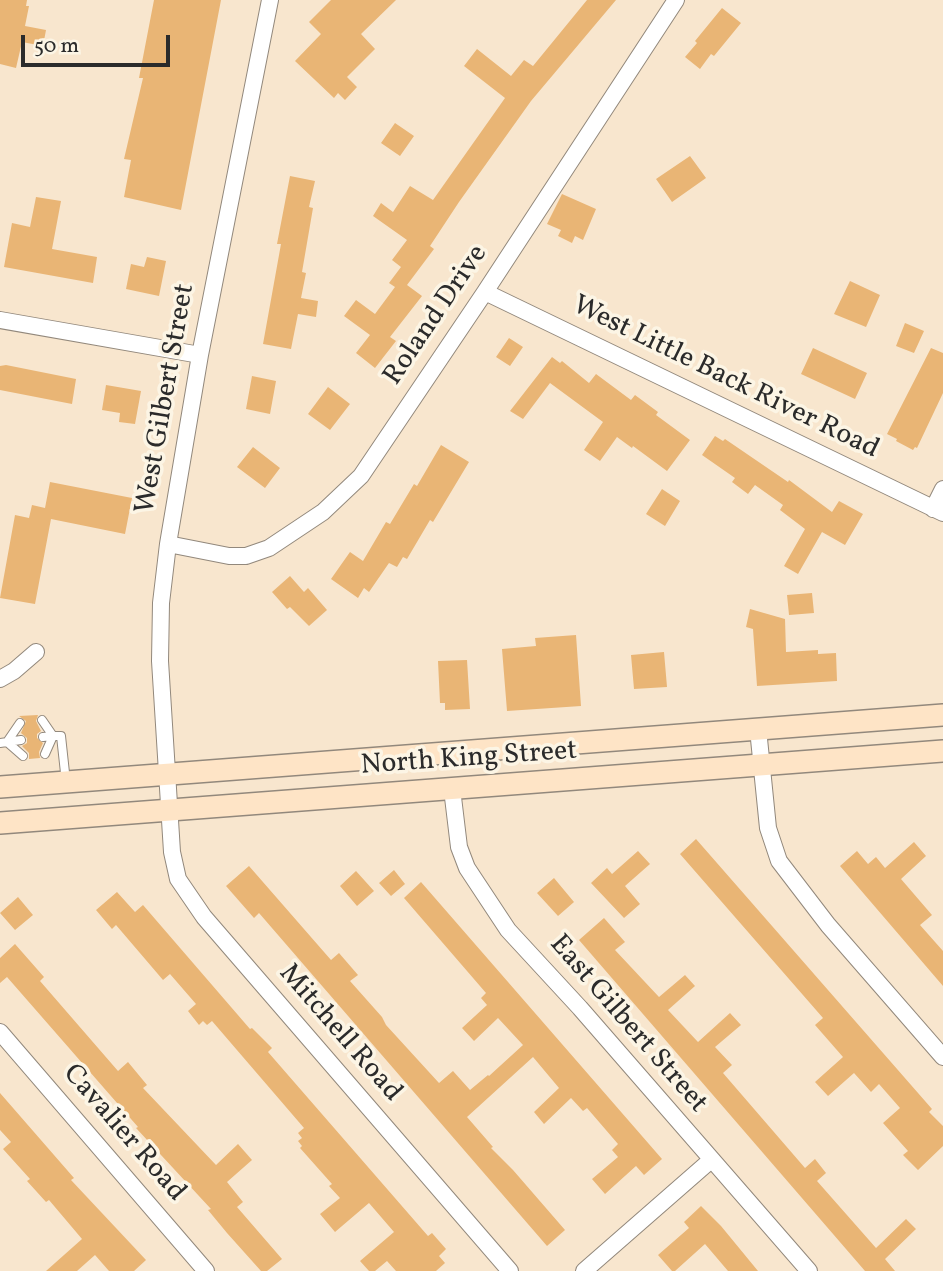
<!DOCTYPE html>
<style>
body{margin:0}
#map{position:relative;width:943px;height:1271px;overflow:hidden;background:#f8e6ce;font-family:Vollkorn,serif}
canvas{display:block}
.scale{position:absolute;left:21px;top:35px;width:149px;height:32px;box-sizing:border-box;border:4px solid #2b2b2b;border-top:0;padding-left:9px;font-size:21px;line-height:24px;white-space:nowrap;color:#2b2b2b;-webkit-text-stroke:5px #fcf5e5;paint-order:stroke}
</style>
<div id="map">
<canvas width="943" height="1271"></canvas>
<div class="scale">50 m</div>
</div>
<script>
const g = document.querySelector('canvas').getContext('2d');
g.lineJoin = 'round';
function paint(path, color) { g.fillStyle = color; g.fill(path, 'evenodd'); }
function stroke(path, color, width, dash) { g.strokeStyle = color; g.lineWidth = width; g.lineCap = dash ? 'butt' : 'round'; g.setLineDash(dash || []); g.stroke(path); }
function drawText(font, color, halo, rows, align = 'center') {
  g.font = font + ' Vollkorn,serif'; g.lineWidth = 7; g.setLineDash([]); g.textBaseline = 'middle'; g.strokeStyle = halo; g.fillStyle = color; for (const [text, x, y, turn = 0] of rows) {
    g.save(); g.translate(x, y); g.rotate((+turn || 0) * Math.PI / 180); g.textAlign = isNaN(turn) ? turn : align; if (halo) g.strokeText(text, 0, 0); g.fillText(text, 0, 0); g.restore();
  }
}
const building = new Path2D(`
 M0,0H27L26,6H29L25,26L46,30L43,46L22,42L16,68L0,64Z
 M154,0H221L181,210L124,197L131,160L124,159L143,78H139Z
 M331,0H396L361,34L375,49L347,77L357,87L345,100L338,93L334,98L295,61L321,34L309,22Z
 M587,0H616L531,101L459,202L430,246L434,249L407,285L422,296L390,337L396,341L375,368L356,353L370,335L344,316L356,300L375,314L395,287L389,283L401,267L392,260L407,240L373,216L381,203L393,212L410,186L433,200L505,98L464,66L477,49L511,76L524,60L533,66Z
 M722,8L741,23L714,56L711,54L700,69L685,57L697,43L695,41Z
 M395,123L414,136L400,156L381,143Z
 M690,156L706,178L672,202L656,179Z
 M290,176L315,181L309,207L313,208L302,272L306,273L301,298L318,301L316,317L298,314L291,349L263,344L281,244H277Z
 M562,194L596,209L583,240L575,236L572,243L558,236L561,230L547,224Z
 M36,197L61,201L52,249L97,257L93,283L4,267L12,223L30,227Z
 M147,257L166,261L159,296L126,289L131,264L144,267Z
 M850,281L880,295L866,327L834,314Z
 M905,323L924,331L914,353L896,346Z
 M509,338L523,347L510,366L496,357Z
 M813,348L867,373L855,399L801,374Z
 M931,348L943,353V393L917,448L915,447L913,450L896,441L897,439L887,434Z
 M552,357L560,363L562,361L589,383L596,374L631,400L635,395L658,412L656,415L690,440L667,471L633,446L632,448L617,437L600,461L584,450L603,422L550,383L523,419L510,411Z
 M6,365L76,379L72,404L0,390V366Z
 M252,376L276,381L270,414L246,409Z
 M106,385L141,391L135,424L119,422L120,413L102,410Z
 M328,387L350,404L330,430L308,414Z
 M715,436L723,441L725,439L788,482L789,480L832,512L839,501L863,514L845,545L822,532L798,574L784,566L805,529L780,510L783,505L755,485L748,494L732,482L735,478L702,455Z
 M441,445L469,462L433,522L430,520L407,559L403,557L397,567L389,563L369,592L364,588L358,598L331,579L350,552L363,561L386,522L390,524L414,484L417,486Z
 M253,447L280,468L265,488L237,467Z
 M50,482L132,498L125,534L51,519L35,604L0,598L15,515L29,518L32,505L45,508Z
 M662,489L680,501L665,526L646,514Z
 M290,576L304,592L308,588L327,610L309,626L290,607L287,609L272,592Z
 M812,593L814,613L789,615L787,595Z
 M750,609L785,619L786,652L818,650V654L836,653L837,681L757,686L753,629L746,627Z
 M576,635L581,706L507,711L502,649L536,646L535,638Z
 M664,652L667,687L634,689L631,655Z
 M467,660L470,709L445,710V703H440L438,661Z
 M38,715L36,721L41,731L37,734V738L43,743L39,752L40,758L29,759V753L22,746L27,743V738L21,733L26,721L19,716Z
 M696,839L932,1109L929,1112L943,1126V1146L918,1170L903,1155L908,1151L883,1123L900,1108L879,1084L871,1092L854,1073L828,1096L815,1082L843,1057L815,1025L823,1018L680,854Z
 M914,842L926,856L901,879L932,915L920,925L943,951V986L840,866L857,851L868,864L876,857L885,868Z
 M638,851L650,864L625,886L640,904L624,918L591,883L607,868L612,874Z
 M249,866L331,960L339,953L358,975L350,981L382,1017L386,1025L439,1083L453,1071L470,1090L488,1075L489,1076L523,1045L498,1018L474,1041L462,1028L487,1005L481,998L486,993L404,898L421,882L662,1159L644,1175L636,1166L605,1194L592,1179L618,1157L612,1150L618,1144L587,1108L583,1111L571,1098L544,1124L534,1112L559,1088L533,1057L467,1117L493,1147L491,1148L513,1170L565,1230L547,1246L259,913L254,918L226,886Z
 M394,870L405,884L391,896L379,883Z
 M356,871L374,891L357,906L340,886Z
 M554,878L574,902L558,916L537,893Z
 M117,892L135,912L143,905L250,1029L252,1028L272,1048L268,1052L428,1236L432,1233L446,1249L439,1256L445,1263L436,1271H396L387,1261L375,1271H369L360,1261L394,1232L369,1203L335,1232L320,1214L340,1198L329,1186L332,1184L300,1148L302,1146L298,1141L302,1138L298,1133L304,1128L212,1021L207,1025L203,1021L199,1025L188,1011L196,1004L170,974L163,980L116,925L112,929L96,910Z
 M18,897L33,915L15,930L0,913Z
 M604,918L625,942L615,950L659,997L685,975L695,986L668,1010L698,1042L730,1013L741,1025L715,1047L732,1065L723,1073L805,1168L815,1159L826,1173L817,1181L876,1248L906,1219L916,1229L885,1259L895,1271H865L579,940Z
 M15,944L44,977L40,981L118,1071L128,1062L147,1085L143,1088L216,1165L238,1144L252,1160L227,1182L243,1202L237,1207L282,1259L267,1271H261L227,1233L208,1210L211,1209L136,1128L138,1127L7,977L0,983V958Z
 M0,1093L74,1178L71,1180L146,1260L134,1271H109L95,1255L77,1271H46L82,1239L49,1200L46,1202L27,1181L30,1179L3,1149L11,1142L0,1130Z
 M701,1206L721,1226L758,1271H728L705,1244L675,1271H672L658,1255L689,1228L684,1222Z`);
const service = new Path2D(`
 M42,720L53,736H61L66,782
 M20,723L7,742L23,756
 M43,737L53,736L45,754
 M0,743L21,740`);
const minor = new Path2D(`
 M270,0L200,355L168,544L161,603L160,661L172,852L178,879L204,917L510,1271
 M485,292L943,513
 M0,320L200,355
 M933,509L943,489
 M168,544L229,556H246L269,548L323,512L361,476L485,292L676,0
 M0,679L14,671L36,652
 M758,729L768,828L779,861L828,925L943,1057
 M452,789L459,847L467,868L508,930L580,1008L809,1271
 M0,1032L206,1271
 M584,1271L711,1160`);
const secondary = new Path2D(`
 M0,787L943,715
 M0,823L943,751`);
const streetNames = [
 ["Roland Drive",437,316,-56],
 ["West Little Back River Road",725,379,26],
 ["West Gilbert Street",167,399,-80],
 ["North King Street",469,760,-4],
 ["East Gilbert Street",627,1025,49],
 ["Mitchell Road",339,1034,49],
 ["Cavalier Road",123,1134,49]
];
paint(building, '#e9b575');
stroke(service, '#92887c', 10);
stroke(minor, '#92887c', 18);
stroke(secondary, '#92887c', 24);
stroke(service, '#fff', 8);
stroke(minor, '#fff', 16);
stroke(secondary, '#fee4c6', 21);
drawText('28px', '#2b2b2b', '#fcf5e5', streetNames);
</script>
